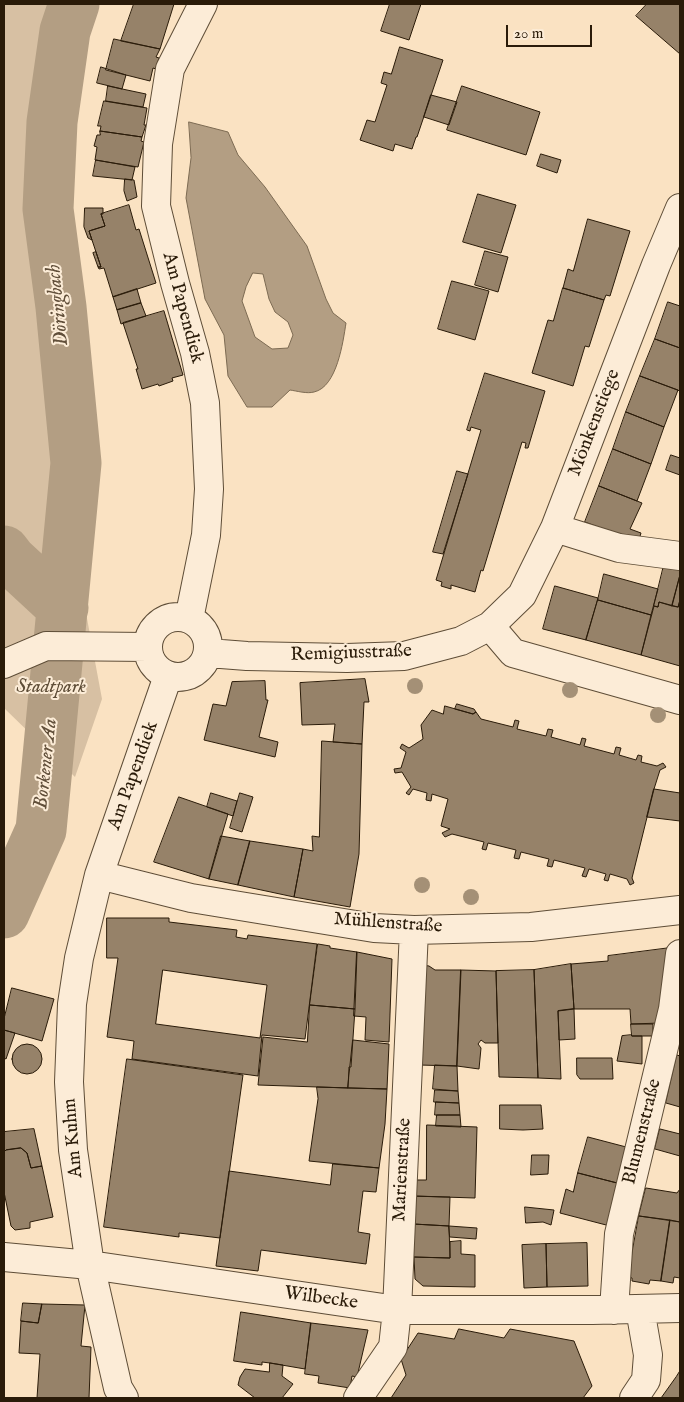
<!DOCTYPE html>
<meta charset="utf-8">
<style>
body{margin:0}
#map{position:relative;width:684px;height:1402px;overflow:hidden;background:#fae2c2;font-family:"IM FELL English",serif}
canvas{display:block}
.frame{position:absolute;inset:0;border:5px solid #2a1b09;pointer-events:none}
.scale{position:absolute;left:506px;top:25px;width:86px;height:22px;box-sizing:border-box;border:2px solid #2a1b09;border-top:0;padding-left:6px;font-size:15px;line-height:18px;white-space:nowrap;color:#2a1b09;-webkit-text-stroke:4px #fcecd7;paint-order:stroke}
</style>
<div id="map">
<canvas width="684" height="1402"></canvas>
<div class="frame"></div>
<div class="scale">20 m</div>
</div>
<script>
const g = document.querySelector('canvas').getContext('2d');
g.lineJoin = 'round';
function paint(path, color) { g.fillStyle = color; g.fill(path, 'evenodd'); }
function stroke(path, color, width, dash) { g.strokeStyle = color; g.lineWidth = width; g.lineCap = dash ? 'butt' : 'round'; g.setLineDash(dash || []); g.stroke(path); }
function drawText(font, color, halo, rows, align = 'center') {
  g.font = font + ' "IM FELL English",serif'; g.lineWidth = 4; g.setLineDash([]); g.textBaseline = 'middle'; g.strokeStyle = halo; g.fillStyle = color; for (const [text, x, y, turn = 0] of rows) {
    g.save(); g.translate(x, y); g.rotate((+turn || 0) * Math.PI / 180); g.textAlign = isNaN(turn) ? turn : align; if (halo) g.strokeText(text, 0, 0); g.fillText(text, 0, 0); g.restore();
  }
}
const green = new Path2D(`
 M4,4H94L83,31L65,152L91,408L83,597L102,699L75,777L4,708Z`);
const water = new Path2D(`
 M189,122L228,132L238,155L265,187L307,246L326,299L333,313L346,323C343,342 337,387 314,392C307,394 297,391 290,390L272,407H247L228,376L224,335L205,299L186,198L191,158ZM253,273L263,274L269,299L275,312L288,322L293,335L288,348L272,349L255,337L242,301L246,287Z`);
const river = new Path2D(`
 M4,551L11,560L63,608
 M4,913L41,830L76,463L61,307L48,209L52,122L65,31L74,4`);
const building = new Path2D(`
 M134,4H174L160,49L121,41Z
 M390,4H421L409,40L381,31Z
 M647,4H680V54L636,16Z
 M114,39L160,49L156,57L159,58L156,69L153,68L150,81L106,70Z
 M400,47L443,60L417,137H416L412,149L395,144L393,151L360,140L367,120L375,122L387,85L381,83L384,72L391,74Z
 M101,67L126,75L122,89L97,83Z
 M108,86L146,94L143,107L106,101Z
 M462,86L540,112L526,155L447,130Z
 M431,95L457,102L449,125L424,117Z
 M104,101L147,108L144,125H146L142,137L100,131L101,126H98Z
 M100,131L142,137L141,141L144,142L138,167L95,160L97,147L94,146L97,135H100Z
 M541,154L561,160L557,173L537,166Z
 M96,160L135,167L132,180L93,176Z
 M125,179L134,180L137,197L127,201L124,191Z
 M478,194L516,205L501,253L463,242Z
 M129,205L136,230L139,229L156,283L113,297L104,268L99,269L98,267H101L89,231L105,226L101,214Z
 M85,208H103V214H101L105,226L89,231L92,240L88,238L84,227Z
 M588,219L630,231L610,296L606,295L604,300L563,288L568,269L573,271Z
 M485,251L508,257L498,292L475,285Z
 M96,252L101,267H98L93,253Z
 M452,281L489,291L475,340L438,329Z
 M563,288L604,300L589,347L585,346L573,386L532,373L548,320L553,321Z
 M137,289L141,303L117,310L113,297Z
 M668,302L680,306V348L655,339Z
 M141,303L146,316L121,324L117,310Z
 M164,311L183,375L172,378L173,381L159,386L158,384L142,389L136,369H138L123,323Z
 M655,339L680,348V391L640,376Z
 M485,373L545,391L528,448H525L526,443L522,442L483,571L481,570L475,592L451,585V589L441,586L442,582L436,580L481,430L471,427L470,431L467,430Z
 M640,376L678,390L664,427L626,412Z
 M626,412L664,427L651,464L613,449Z
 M613,449L651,464L637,501L599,486Z
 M671,455L680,458V475L666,470Z
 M457,471L468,474L443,554L433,552Z
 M599,486L642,503L630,529L641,533L638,543L585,522Z
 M664,565L680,569V575L672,606L659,602L658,607L654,606Z
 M604,574L658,589L651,615L598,600Z
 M680,575V600L678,607L672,606Z
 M555,586L598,598L586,640L543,629Z
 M598,600L651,615L641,655L586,640Z
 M680,600V666L641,655L654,606L658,607L659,602L678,607Z
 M365,679L369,702H364L362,744L333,742L335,724L302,725L300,683Z
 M265,681L266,700H268L259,737L278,742L275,757L204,740L213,704L226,706L232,682Z
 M457,704L474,709L476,712L473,714L455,709Z
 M445,706L473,714L476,712L481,719L513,727L515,720L519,721L517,729L546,736L548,729L553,730L551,737L580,745L582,738L586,739L584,746L614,754L616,747L621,748L619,755L636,760L638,755L642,756L641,762L657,766L663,763L666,767L660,770L654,789L632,878L634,883L630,885L627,879L610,874L608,881L604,880L606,874L589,869L586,877L582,876L585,868L554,860L552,867L547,866L549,859L521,852L519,859L514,858L516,850L488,843L486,850L482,849L484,842L452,834L445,837L442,833L450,829L441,826L448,799L432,794L431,801L426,800L427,793L413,789L409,795L406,793L411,787L402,772L395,773L394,769L401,768L406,752L400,748L402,744L409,748L423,739L421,725L432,710L443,714Z
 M322,741L362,744L359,854L350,907L294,897L303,849L313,851L312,836L319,837Z
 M654,789L680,793V821L647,817Z
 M211,793L237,801L233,816L207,807Z
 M240,793L253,797L242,832L230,828Z
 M179,797L228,814L209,879L154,862Z
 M221,836L250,841L238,885L209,879Z
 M250,841L303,849L294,897L238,885Z
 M107,918H169V922L237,930L236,937L247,939L248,935L317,944L305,1039L262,1035L258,1076L132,1059L134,1041L107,1037L118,958H107ZM163,970L267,985L260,1038L156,1024Z
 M318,944L330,946V948L357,952L355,1009L310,1005Z
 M670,948L661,1023L631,1024L630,1009H574L571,964L608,961V956Z
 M357,952L392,959L389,1042L365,1040L366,1017L354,1016Z
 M571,964L574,1009L558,1011L561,1079L538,1078L534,970Z
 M422,965L429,966L435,970H461L457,1066L419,1065Z
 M461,970L496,971L498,1043H485L481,1040L478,1044L481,1048L479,1069L457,1066Z
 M534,970L538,1078L499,1077L496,971Z
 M12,988L54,999L42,1041L4,1030V1019Z
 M310,1005L355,1009L351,1067H349L348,1088L258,1085L263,1037L307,1042Z
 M574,1009L575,1039L559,1040L558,1011Z
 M631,1024H653V1036H632Z
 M4,1030L15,1033L6,1059L4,1058Z
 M631,1035L632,1036H642V1064L617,1061L622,1036Z
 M353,1040L389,1044L387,1089L348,1088Z
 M12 1059a15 15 0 1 1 30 0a15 15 0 1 1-30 0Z
 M677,1055L680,1056V1107L666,1103Z
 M577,1058H612L613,1079H580L577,1075Z
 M127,1059L243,1075L220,1238L179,1233V1237L104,1227Z
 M435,1065L457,1066L458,1091L433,1089Z
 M317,1087L387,1089L385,1124L379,1168L309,1161L318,1099Z
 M435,1090L458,1091L459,1103L434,1102Z
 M436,1102L459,1103L460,1115H435Z
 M500,1105H541L543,1129L523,1130L500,1129Z
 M437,1115H460L461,1127L436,1126Z
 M427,1125L477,1127L475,1198L412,1196V1180H426Z
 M34,1129L42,1166L31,1168L27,1153L21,1148L6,1150L4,1152V1132Z
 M660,1129L680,1134V1156L655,1149Z
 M588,1137L630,1148L621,1184L578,1173Z
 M21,1148L27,1153L31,1168L42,1166L53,1217L30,1222V1228L15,1230L11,1226L4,1192V1152L6,1150Z
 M532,1155H549L548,1174L531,1175Z
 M333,1164L379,1168L376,1192L363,1191L358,1232L370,1234L366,1264L261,1250L258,1271L216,1266L229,1171L330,1185Z
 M578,1173L621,1184L610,1226L560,1213L566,1189L573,1192Z
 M646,1188L677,1193L680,1189V1222L639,1216Z
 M412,1196L450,1197L449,1226L413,1224Z
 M525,1207L554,1210L551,1225L543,1222L526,1223Z
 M639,1216L670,1220L661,1281L650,1280L649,1284L632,1281V1278L628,1277Z
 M670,1220L680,1222V1278L674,1277L673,1283L661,1281Z
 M413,1224L449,1226L450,1258L411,1257Z
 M449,1226L477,1228L476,1239L450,1237Z
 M461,1241V1254L475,1255V1287L423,1286L415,1279L414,1257L450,1258V1242Z
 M587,1243L588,1286L547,1287L546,1244Z
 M546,1244L547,1287L524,1288L522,1245Z
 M23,1303L42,1304L38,1323L21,1321Z
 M42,1304L85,1305L81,1346L91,1347L89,1398H37L40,1354L19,1353L21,1321L38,1323Z
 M241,1312L311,1323L305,1369L270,1363L262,1362V1365L234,1361Z
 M311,1323L368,1330L357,1377L352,1376L350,1388L318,1383L319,1376L305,1374Z
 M459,1329L504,1338L510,1329L574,1341L592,1386L583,1398H391L406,1375L401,1359L418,1333L454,1339Z
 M270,1363L283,1365L282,1376L293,1384L282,1398H255L238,1385L240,1377L245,1369L269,1372Z
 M680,1371V1398H661L676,1377Z`);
const minor = new Path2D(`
 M555,528L619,548L680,556
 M148 647a30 30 0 1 1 60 0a30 30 0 1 1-60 0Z
 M189,619L206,535L209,489L205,403L195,353L175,283L156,206L158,144L170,69L203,4
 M490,626L513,653L680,700
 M208,653L247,656L347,658L404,656L461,641L490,626L522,595L555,528L656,265L680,208
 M4,664L46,646L148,647
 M99,875L191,898L374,928L414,930L531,927L680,910
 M4,1257L90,1265L397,1310H592L680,1308
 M614,1310L619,1234L673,1009L680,954
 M124,1398L118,1388L90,1265L73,1150L69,1082L72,1004L79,958L99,875L168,676
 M358,1398L393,1347L397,1310L414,930
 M634,1398L646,1380L648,1355L640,1309`);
const trees = [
 [415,686],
 [570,690],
 [658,715],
 [422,885],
 [471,897]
];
const streetNames = [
 ["Am Papendiek",182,308,75],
 ["Mönkenstiege",595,423,-69],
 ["Remigiusstraße",351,654,-2],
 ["Am Papendiek",134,776,-70],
 ["Mühlenstraße",388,924,4],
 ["Blumenstraße",643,1132,-76],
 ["Am Kuhm",74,1138,-95],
 ["Marienstraße",403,1170,-87],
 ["Wilbecke",321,1299,8]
];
const parkNames = [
 ["Stadtpark",51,688]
];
const waterNames = [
 ["Döringbach",59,305,-96],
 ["Borkener Aa",47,764,-84]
];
paint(green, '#d7c0a3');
paint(water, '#b39e83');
stroke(water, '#7c6a52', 1);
stroke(river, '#b39e83', 51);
paint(building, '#968269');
stroke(building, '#2a1b09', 1);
stroke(minor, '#5e4d37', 30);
stroke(minor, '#fcecd7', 28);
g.fillStyle = '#a49076';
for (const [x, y] of trees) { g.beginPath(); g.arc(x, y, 8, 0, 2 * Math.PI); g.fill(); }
drawText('19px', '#2a1b09', '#fcecd7', streetNames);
drawText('italic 19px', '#5e4d37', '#fcecd7', parkNames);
drawText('italic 20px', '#614f3a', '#fcecd7', waterNames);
</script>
